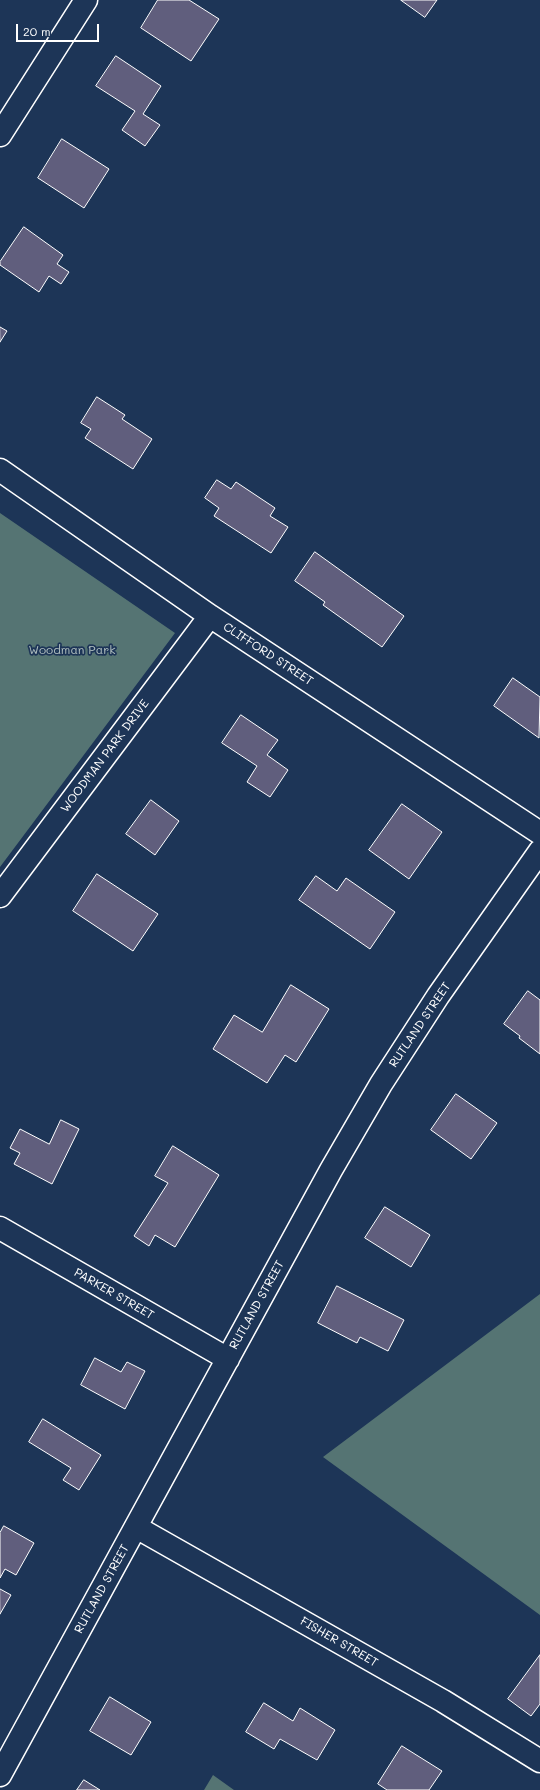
<!DOCTYPE html>
<style>
body{margin:0}
#map{position:relative;width:540px;height:1790px;overflow:hidden;background:#1d3557;font-family:Mali,sans-serif}
canvas{display:block}
.scale{position:absolute;left:16px;top:24px;width:83px;height:18px;box-sizing:border-box;border:2px solid #fff;border-top:0;padding-left:5px;font-size:12px;line-height:14px;white-space:nowrap;color:#fff;-webkit-text-stroke:3px #1d3557;paint-order:stroke}
</style>
<div id="map">
<canvas width="540" height="1790"></canvas>
<div class="scale">20 m</div>
</div>
<script>
const g = document.querySelector('canvas').getContext('2d');
g.lineJoin = 'round';
function paint(path, color) { g.fillStyle = color; g.fill(path, 'evenodd'); }
function stroke(path, color, width, dash) { g.strokeStyle = color; g.lineWidth = width; g.lineCap = dash ? 'butt' : 'round'; g.setLineDash(dash || []); g.stroke(path); }
function drawText(font, color, halo, rows, align = 'center') {
  g.font = font + ' Mali,sans-serif'; g.lineWidth = 3.5; g.setLineDash([]); g.textBaseline = 'middle'; g.strokeStyle = halo; g.fillStyle = color; for (const [text, x, y, turn = 0] of rows) {
    g.save(); g.translate(x, y); g.rotate((+turn || 0) * Math.PI / 180); g.textAlign = isNaN(turn) ? turn : align; if (halo) g.strokeText(text, 0, 0); g.fillText(text, 0, 0); g.restore();
  }
}
const green = new Path2D(`
 M0,513L175,633L0,867Z
 M540,1294V1615L323,1457Z
 M213,1775L234,1790H204Z`);
const building = new Path2D(`
 M158,0H189L219,19L191,61L141,28Z
 M401,0H437L425,17Z
 M116,56L161,86L143,114L160,125L145,146L122,130L135,111L96,86Z
 M62,139L109,169L84,208L38,178Z
 M24,227L63,255L57,264L69,272L61,284L49,276L39,292L0,265V262Z
 M0,327L7,331L0,342Z
 M97,397L125,415L122,419L152,439L133,469L85,438L91,429L81,423Z
 M217,480L231,489L236,482L275,508L270,516L288,527L271,553L214,516L219,508L205,498Z
 M315,552L404,616L382,647L323,605L325,602L295,581Z
 M513,678L540,697L539,738L494,706Z
 M241,715L278,740L267,755L288,770L270,797L247,782L257,766L222,743Z
 M151,800L179,821L155,855L126,834Z
 M402,804L442,832L409,879L369,850Z
 M97,874L158,914L133,951L73,911Z
 M316,876L337,891L346,878L395,912L370,949L299,900Z
 M291,985L329,1009L296,1062L285,1055L267,1083L213,1049L234,1015L262,1032Z
 M528,991L540,1000V1054L519,1038L520,1036L504,1024Z
 M456,1094L497,1123L471,1159L431,1130Z
 M61,1120L79,1129L52,1184L14,1164L20,1153L10,1148L20,1129L49,1144Z
 M173,1146L219,1175L175,1247L155,1235L149,1246L134,1236L168,1183L155,1176Z
 M385,1207L430,1235L411,1267L365,1238Z
 M337,1286L404,1320L388,1351L360,1337L357,1343L318,1323Z
 M95,1358L121,1372L127,1362L145,1371L125,1409L81,1385Z
 M43,1419L101,1455L79,1490L63,1480L71,1468L29,1442Z
 M4,1526L34,1543L16,1575L5,1569L0,1578V1533Z
 M0,1589L11,1595L0,1614Z
 M540,1655V1704L531,1716L508,1699Z
 M110,1697L151,1722L131,1755L90,1731Z
 M264,1703L293,1721L300,1708L335,1730L317,1760L280,1739L274,1749L246,1732Z
 M402,1746L442,1771L429,1790H387L378,1784Z
 M84,1780L100,1790H77Z`);
const minor = new Path2D(`
 M0,135L86,0
 M0,470L210,616L540,833
 M0,896L210,616
 M0,1228L228,1359
 M136,1527L443,1701L540,1761
 M0,1775L331,1170L381,1084L438,996L540,851`);
const parkNames = [
 ["Woodman Park",72,650]
];
const streetNames = [
 ["CLIFFORD STREET",268,654,33],
 ["WOODMAN PARK DRIVE",105,756,-53],
 ["RUTLAND STREET",420,1025,-56],
 ["PARKER STREET",114,1294,30],
 ["RUTLAND STREET",257,1305,-61],
 ["RUTLAND STREET",102,1589,-61],
 ["FISHER STREET",339,1642,30]
];
paint(green, '#557473');
paint(building, '#605e7d');
stroke(building, '#fff', 1);
stroke(minor, '#fff', 25);
stroke(minor, '#1d3557', 22);
drawText('12px', '#b2c0c0', '#1d3557', parkNames);
drawText('12px', '#fff', '#1d3557', streetNames);
</script>
